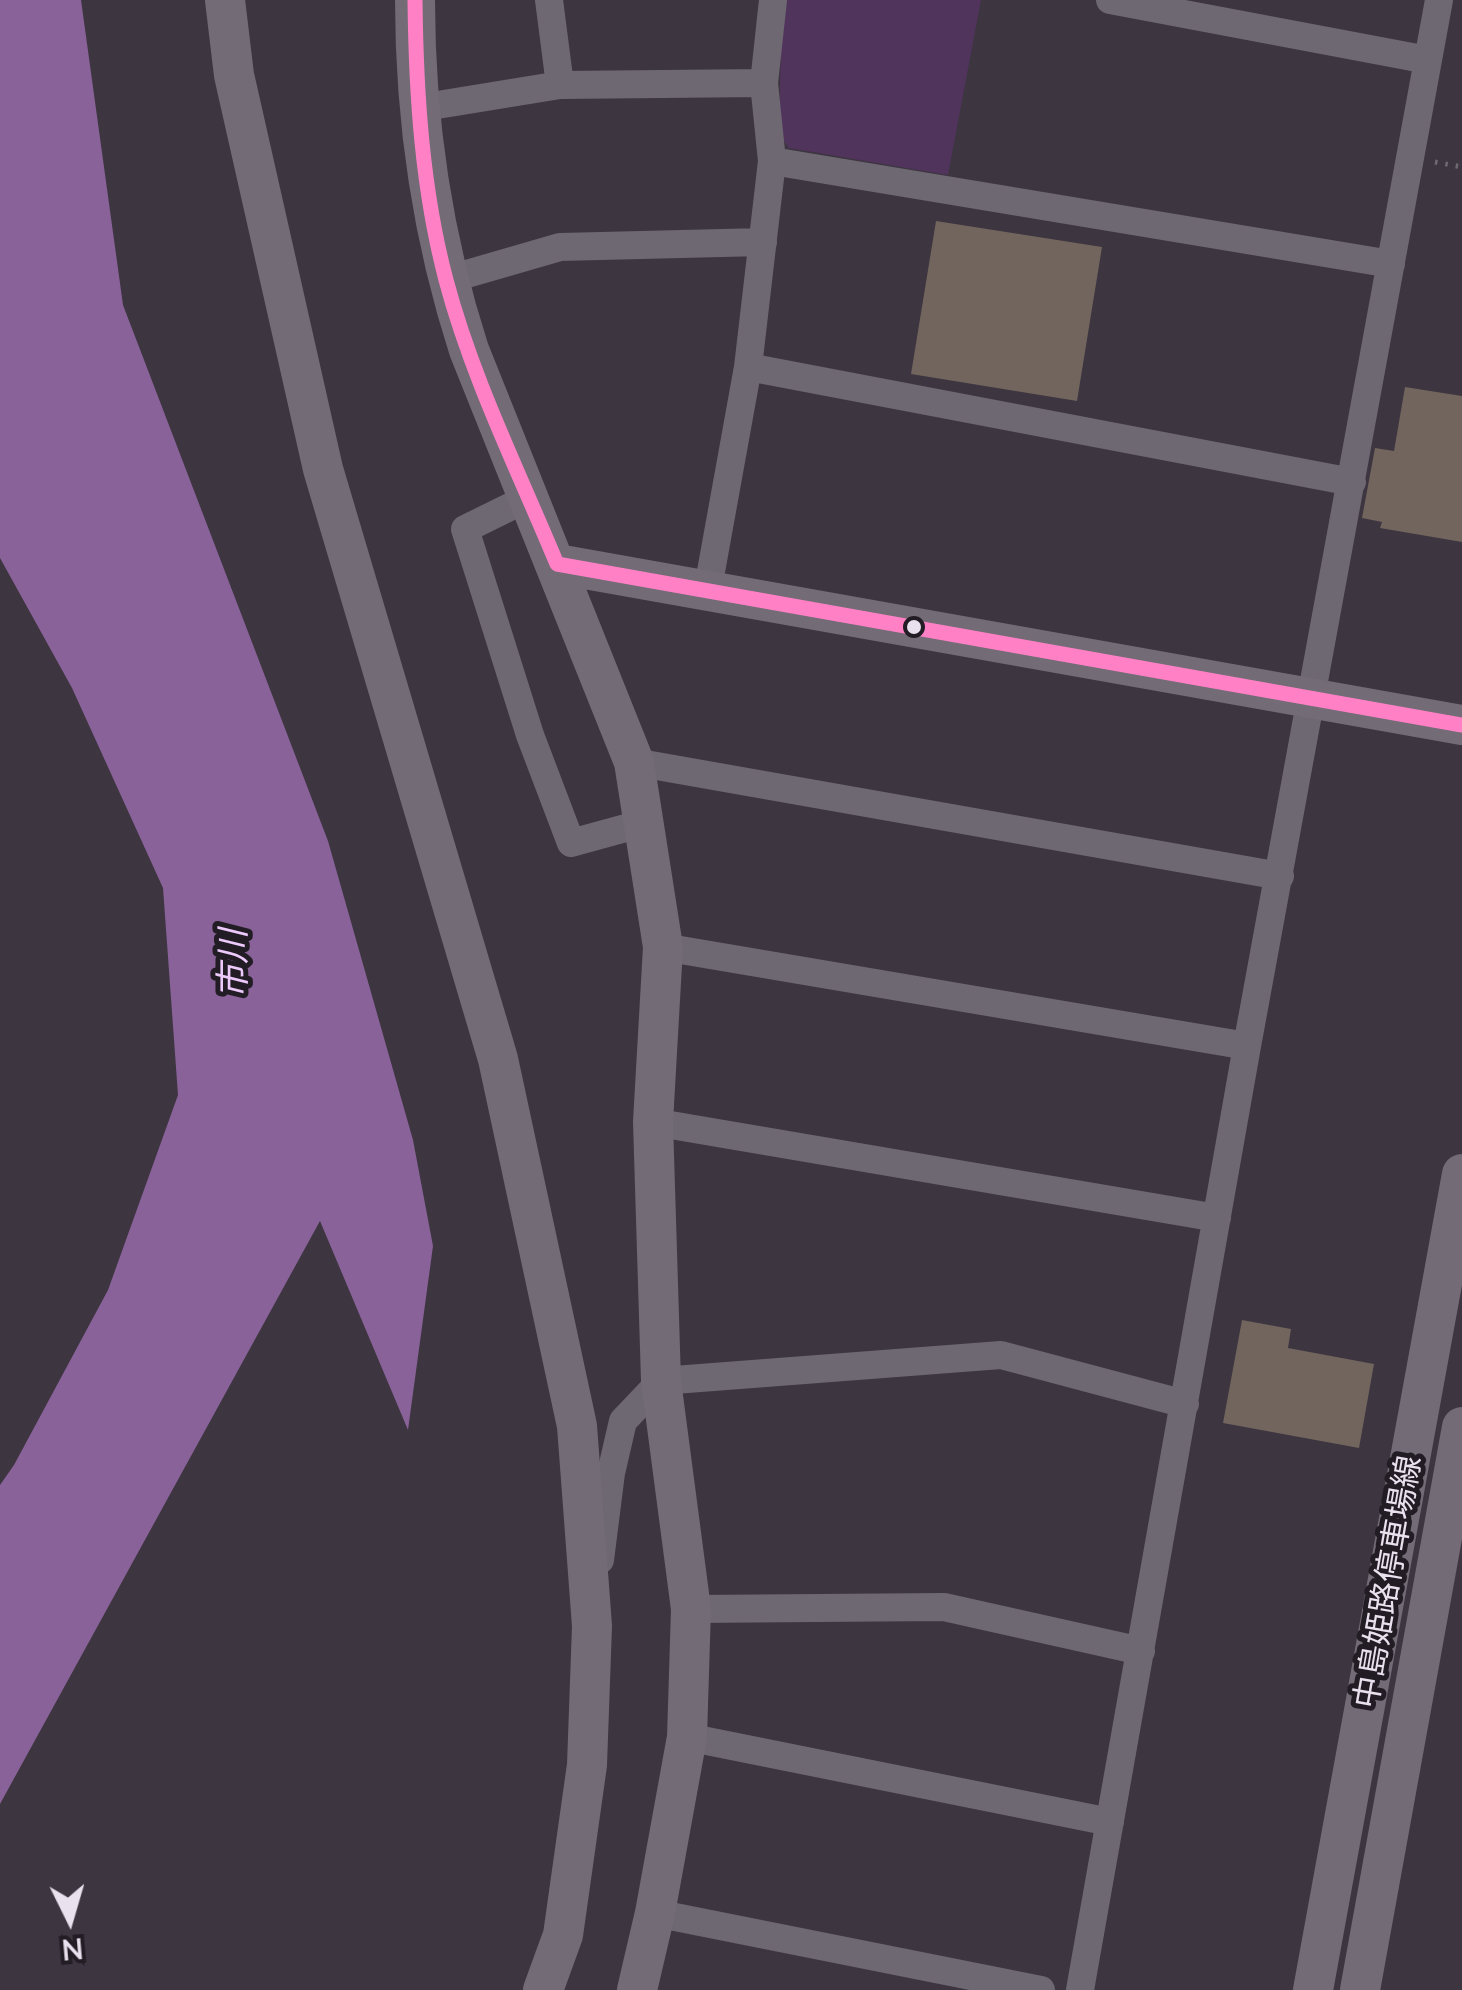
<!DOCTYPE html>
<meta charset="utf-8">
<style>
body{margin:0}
#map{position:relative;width:1462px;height:1990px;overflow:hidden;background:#3d3540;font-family:Lato,sans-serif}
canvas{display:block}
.north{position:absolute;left:20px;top:1870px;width:100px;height:100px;-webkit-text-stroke:8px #221c24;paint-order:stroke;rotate:175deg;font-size:28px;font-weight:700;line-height:40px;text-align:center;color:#eae1ee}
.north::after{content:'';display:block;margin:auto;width:35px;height:45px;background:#eae1ee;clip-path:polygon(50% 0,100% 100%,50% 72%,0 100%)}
</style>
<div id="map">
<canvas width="1462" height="1990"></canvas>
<div class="north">N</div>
</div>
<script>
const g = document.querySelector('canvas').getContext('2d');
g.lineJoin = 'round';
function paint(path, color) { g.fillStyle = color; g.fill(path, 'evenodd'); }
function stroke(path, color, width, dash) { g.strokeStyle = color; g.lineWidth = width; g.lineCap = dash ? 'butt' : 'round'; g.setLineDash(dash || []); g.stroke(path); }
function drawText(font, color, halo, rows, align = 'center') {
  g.font = font + ' Lato,"Noto Sans JP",sans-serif'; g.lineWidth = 10; g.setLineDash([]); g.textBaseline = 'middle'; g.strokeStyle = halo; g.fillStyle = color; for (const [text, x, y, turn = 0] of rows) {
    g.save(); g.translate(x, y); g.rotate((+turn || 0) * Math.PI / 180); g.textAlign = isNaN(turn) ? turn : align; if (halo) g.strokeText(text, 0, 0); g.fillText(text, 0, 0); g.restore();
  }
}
const green = new Path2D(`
 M782,0H981L948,175L789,148L779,134Z`);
const water = new Path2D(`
 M0,0H81L123,305L328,841L413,1140L433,1246L408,1430L320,1221L0,1804V1485L14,1465L108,1290L178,1095L163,888L72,688L0,558Z`);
const building = new Path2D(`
 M936,221L1102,247L1077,401L911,374Z
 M1405,387L1462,396V542L1380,528L1382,522L1362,518L1375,448L1394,451Z
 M1242,1320L1291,1329L1288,1348L1374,1364L1359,1448L1223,1423Z`);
const path = new Path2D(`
 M1435,162L1462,167`);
const street = new Path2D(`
 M549,0L560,85
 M1110,0L1428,60
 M419,108L560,85L764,83
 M772,161L1391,264
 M446,280L560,247L763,242
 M748,367L1352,482
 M530,497L465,529L530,735L571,843L644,823
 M708,588L748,367L772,161L764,83L773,0
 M634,762L1280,876
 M663,947L1247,1046
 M653,1122L1217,1218
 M600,1560L611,1473L623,1421L661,1381L1001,1355L1185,1404
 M691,1609L944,1607L1141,1651
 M687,1737L1110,1822
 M655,1913L1041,1990
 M1080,1990L1247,1046L1439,0`);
const secondary = new Path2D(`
 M225,0L234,75L323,469L498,1059L577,1426L592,1626L587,1765L563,1935L543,1990
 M415,0C415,120 432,236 469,350L634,762L663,947L653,1122L661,1381L691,1609L687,1737L655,1913L637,1990
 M557,564L1462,725
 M1313,1990L1462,1174
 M1360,1990L1462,1427`);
const bus1 = new Path2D(`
 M415,0C416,94 422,189 446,280C472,378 518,470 557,564
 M557,564L1462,725`);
const markers = [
 [914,627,9,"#eae1ee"]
];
const streetNames = [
 ["中島姫路停車場線",1388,1582,-80]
];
const waterNames = [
 ["市川",234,964,-90]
];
paint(green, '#50345c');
paint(water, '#886298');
paint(building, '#71655d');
stroke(path, '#6f6a72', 5, [2.5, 8]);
stroke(street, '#6e6872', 28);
stroke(secondary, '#736b76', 40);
stroke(bus1, '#ff80c5', 15);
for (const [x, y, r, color] of markers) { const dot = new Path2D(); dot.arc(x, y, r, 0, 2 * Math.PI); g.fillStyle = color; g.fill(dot); stroke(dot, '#221c24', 4); }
drawText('32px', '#eae1ee', '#221c24', streetNames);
drawText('italic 35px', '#edcafc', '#221c24', waterNames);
</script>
